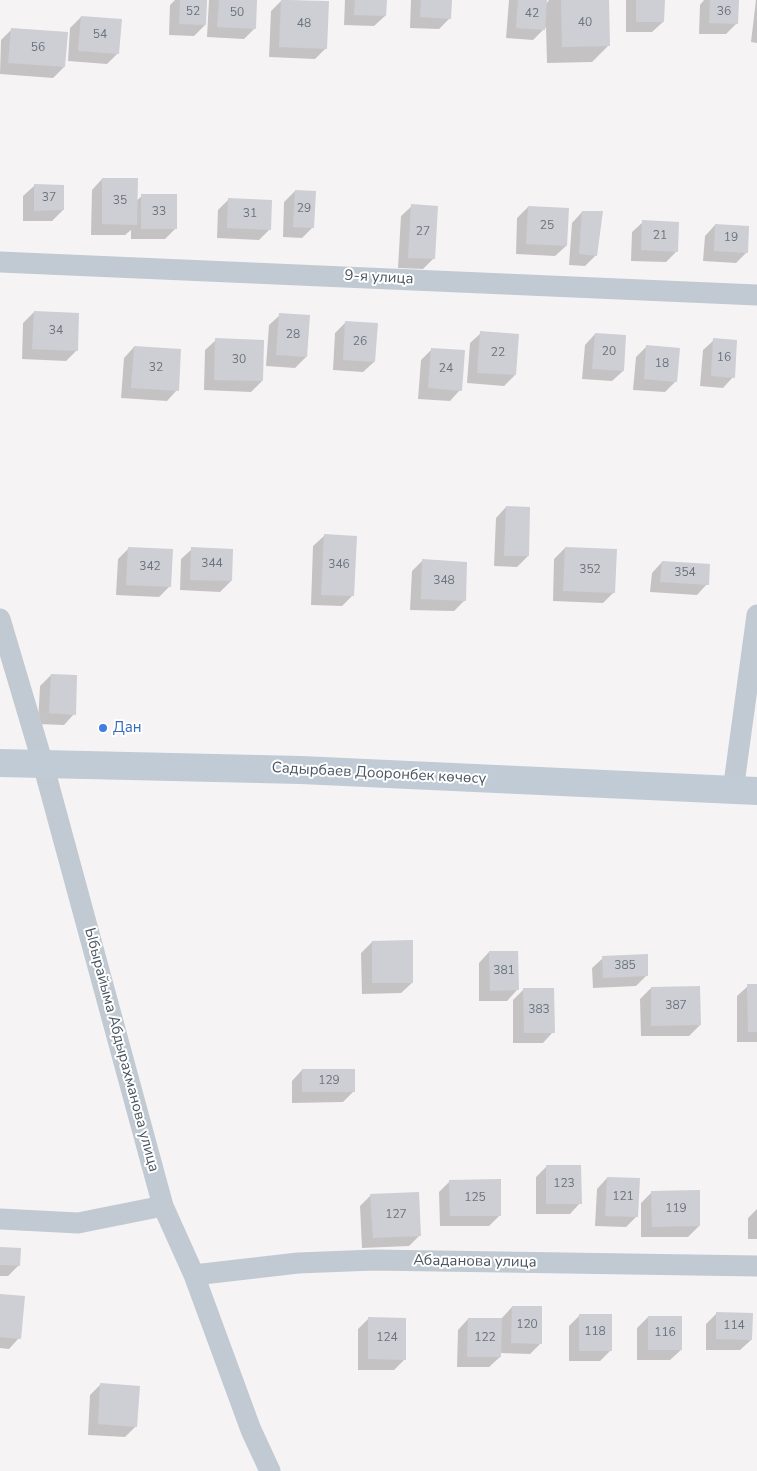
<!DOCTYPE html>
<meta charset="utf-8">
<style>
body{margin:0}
canvas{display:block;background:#f5f3f3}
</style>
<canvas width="757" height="1471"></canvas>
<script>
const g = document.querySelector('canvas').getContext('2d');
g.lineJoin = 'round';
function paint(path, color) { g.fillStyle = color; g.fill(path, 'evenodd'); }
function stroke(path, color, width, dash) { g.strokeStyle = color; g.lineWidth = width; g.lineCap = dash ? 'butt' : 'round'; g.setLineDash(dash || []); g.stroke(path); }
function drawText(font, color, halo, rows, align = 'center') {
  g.font = font + ' "Nunito Sans",sans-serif'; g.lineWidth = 4; g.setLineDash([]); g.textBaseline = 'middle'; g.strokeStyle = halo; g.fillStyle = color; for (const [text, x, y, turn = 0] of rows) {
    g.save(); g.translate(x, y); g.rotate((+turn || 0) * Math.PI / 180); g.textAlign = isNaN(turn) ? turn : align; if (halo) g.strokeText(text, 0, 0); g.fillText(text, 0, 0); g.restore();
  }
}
const shadow = new Path2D(`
 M175,0H206L205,25L194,36L169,35L170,5Z
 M209,0H256L255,28L244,39L207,37Z
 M282,0L328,2L325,49L315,59L269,57L271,11Z
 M345,0H385V16L374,26L344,25Z
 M411,0H451L450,18L439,29L410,28Z
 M509,0H546V4L549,0H607L608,46L592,62L547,63L546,27L533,40L506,38Z
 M626,0H663V22L652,32H626Z
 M704,0H738L737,23L726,34H699L700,5Z
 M756,0H757V43L751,42Z
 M81,17L118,53L107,64L68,61L70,28Z
 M11,30L64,67L53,78L0,74L1,40Z
 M102,179L136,201L142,196L176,228L165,239H131V230L125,235H91L92,190Z
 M34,186L63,210L52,221H23V196Z
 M295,191L313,227L302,238L283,237L284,202Z
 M229,199L270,229L259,240L217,238L218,210Z
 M412,206L433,259L423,269L398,268L401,216Z
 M528,207L566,246L555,256L516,254L517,218Z
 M582,212L596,255L585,266L569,265L572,223Z
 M643,222L676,252L666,262L631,261L632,232Z
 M715,225L747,252L736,263L703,261L705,236Z
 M34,312L77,350L66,361L22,359L23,323Z
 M280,315L306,357L295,368L266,366L269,325Z
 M346,322L374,362L363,372L333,370L335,333Z
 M481,333L515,375L504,386L467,383L470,343Z
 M595,334L623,371L612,381L582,379L585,345Z
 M216,340L262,381L251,392L204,390L205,350Z
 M714,340L733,377L723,388L700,386L703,350Z
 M134,347L177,390L167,401L121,398L124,358Z
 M646,347L676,381L665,392L633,390L636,357Z
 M432,349L460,390L450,401L418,399L421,360Z
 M506,507L528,556L517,567L494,566L496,518Z
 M324,536L353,595L342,606L311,605L313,546Z
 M565,548L614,592L603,603L553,601L554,559Z
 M128,549L170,586L159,597L116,595L118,559Z
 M192,549L231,581L220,592L180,590L181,559Z
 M423,560L465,600L454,611L410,610L412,571Z
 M662,562L707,584L697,595L650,592L652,573Z
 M51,675L74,714L64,725L38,724L40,686Z
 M372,942L412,983L401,993L362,994L361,953Z
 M489,952L517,990L507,1001H479V963Z
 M603,958L647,975L636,986L593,988L592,968Z
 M748,986H757V1042H737V996Z
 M651,988L700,1025L689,1036H641L640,999Z
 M524,989L553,1032L543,1043H513V1000Z
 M302,1070L354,1091L343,1102L292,1103V1081Z
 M546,1167L580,1203L570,1214H536V1177Z
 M607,1178L637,1216L626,1227L595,1226L597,1189Z
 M450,1181L500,1215L489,1226H440L439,1192Z
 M652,1192L699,1226L688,1237H641V1203Z
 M371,1195L420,1235L409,1246L362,1248L360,1206Z
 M757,1209V1239H748V1218Z
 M0,1248L19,1265L8,1276H0Z
 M0,1295L19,1338L9,1349L0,1348Z
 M512,1307L541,1343L530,1354L500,1353V1357L489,1367H457L458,1330L468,1319H501Z
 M717,1313L751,1340L740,1350H706V1324Z
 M580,1315L610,1351L600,1361H569V1326Z
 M648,1317L681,1350L670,1360H637V1328Z
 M369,1318L405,1359L394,1370H358V1329Z
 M101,1384L136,1426L125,1437L88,1435L90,1395Z`);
const building = new Path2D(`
 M180,0H207L206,25L179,24Z
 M219,0H257L256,29L217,27Z
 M281,0L329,1L327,49L279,47Z
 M355,0H387L386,16L354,15Z
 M421,0H452L451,19L420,17Z
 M518,0H547L545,30L516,28Z
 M561,0H609L610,46L562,47Z
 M636,0H665L664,22H636Z
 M710,0H739L738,24L709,23Z
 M81,16L122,19L119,54L78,51Z
 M11,28L68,32L65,67L8,63Z
 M102,178H138L137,225L102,224Z
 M34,184L64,185V210L34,211Z
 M295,190L316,191L314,228L293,227Z
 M141,194H177V229H141Z
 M228,198L272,200L271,230L227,228Z
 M411,204L438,206L435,259L408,258Z
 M528,206L569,208L567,246L526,244Z
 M582,211H603L597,256L579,254Z
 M642,220L679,222L678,252L641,250Z
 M715,224L749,226L748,253L714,251Z
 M34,311L79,313L78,351L32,349Z
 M279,313L310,315L307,357L276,355Z
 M345,321L378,323L375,362L343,360Z
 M480,331L519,334L516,375L477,373Z
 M595,333L626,335L624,371L592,369Z
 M215,338L264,340L263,381L214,380Z
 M713,338L737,340L735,378L711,376Z
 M646,345L680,348L677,382L644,379Z
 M134,346L181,349L179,391L131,388Z
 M431,348L465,350L462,391L428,388Z
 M506,506L530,507L529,556H504Z
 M324,534L357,536L354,596L321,595Z
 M128,547L173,549L171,587L126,585Z
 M191,547L233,549L232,581L190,580Z
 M565,547L617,549L615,593L563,591Z
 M422,559L467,562L466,601L421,599Z
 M662,561L710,564L709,585L660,582Z
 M51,674L77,675L76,715L49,713Z
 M413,940V983H372V941Z
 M489,951H518L519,990L490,991Z
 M648,954V976L603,978L602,956Z
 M747,984H757V1032H748Z
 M700,986L701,1025L651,1026V987Z
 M523,988H554L555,1033H524Z
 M302,1069H355V1092H302Z
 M546,1165H581L582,1204H546Z
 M607,1177L640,1178L638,1217L605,1216Z
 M501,1179V1216H450L449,1180Z
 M700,1190V1226L652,1227L651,1191Z
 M419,1192L421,1236L373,1238L370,1194Z
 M0,1247L21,1248L20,1266L0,1265Z
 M0,1294L25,1296L21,1339L0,1337Z
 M512,1306H542V1344L511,1343Z
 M716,1312L753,1313L752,1340L716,1339Z
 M579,1314H612V1351H579Z
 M648,1316H682V1350H648Z
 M368,1317L406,1318V1360L368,1359Z
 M468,1318H502L501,1357H467Z
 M100,1383L140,1386L137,1427L98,1424Z`);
const minor = new Path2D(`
 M0,262L757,295
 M0,619L43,764L163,1206L194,1275L251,1430L270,1471
 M733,791L757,615
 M0,1219L78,1223L163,1206
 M194,1275L298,1263L374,1260L757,1266`);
const secondary = new Path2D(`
 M0,763L301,770L757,791`);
const markers = [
 [103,728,5,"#3f7fe0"]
];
const numberNames = [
 ["52",193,12],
 ["36",724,12],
 ["50",237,13],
 ["42",532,14],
 ["40",585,23],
 ["48",304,24],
 ["54",100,35],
 ["56",38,48],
 ["37",49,198],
 ["35",120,201],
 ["29",304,209],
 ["33",159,212],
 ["31",250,214],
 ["25",547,226],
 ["27",423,232],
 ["21",660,236],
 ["19",731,238],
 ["34",56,331],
 ["28",293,335],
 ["26",360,342],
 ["20",609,352],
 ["22",498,353],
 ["16",724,358],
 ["30",239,360],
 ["18",662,364],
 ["32",156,368],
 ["24",446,369],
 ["344",212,564],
 ["346",339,565],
 ["342",150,567],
 ["352",590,570],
 ["354",685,573],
 ["348",444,581],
 ["385",625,966],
 ["381",504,971],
 ["387",676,1006],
 ["383",539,1010],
 ["129",329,1081],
 ["123",564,1184],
 ["121",623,1197],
 ["125",475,1198],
 ["119",676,1209],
 ["127",396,1215],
 ["120",527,1325],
 ["114",734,1326],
 ["118",595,1332],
 ["116",665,1333],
 ["124",387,1338],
 ["122",485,1338]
];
const streetNames = [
 ["9-я улица",379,278,3],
 ["Садырбаев Дооронбек көчөсү",379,774,3],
 ["Ыбырайыма Абдырахманова улица",121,1050,75],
 ["Абаданова улица",475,1262,1]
];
const shopNames = [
 ["Дан",113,728]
];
paint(shadow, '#0003');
paint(building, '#cdcfd5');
stroke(minor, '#c1cad2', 21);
stroke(secondary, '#c1cbd6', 28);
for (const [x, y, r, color] of markers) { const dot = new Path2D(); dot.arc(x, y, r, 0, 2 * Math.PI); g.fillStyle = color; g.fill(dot); stroke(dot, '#fff', 2); }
drawText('12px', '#6b747e', null, numberNames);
drawText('15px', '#4a5661', '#fff', streetNames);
drawText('15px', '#366cbe', '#fff', shopNames, 'left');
</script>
